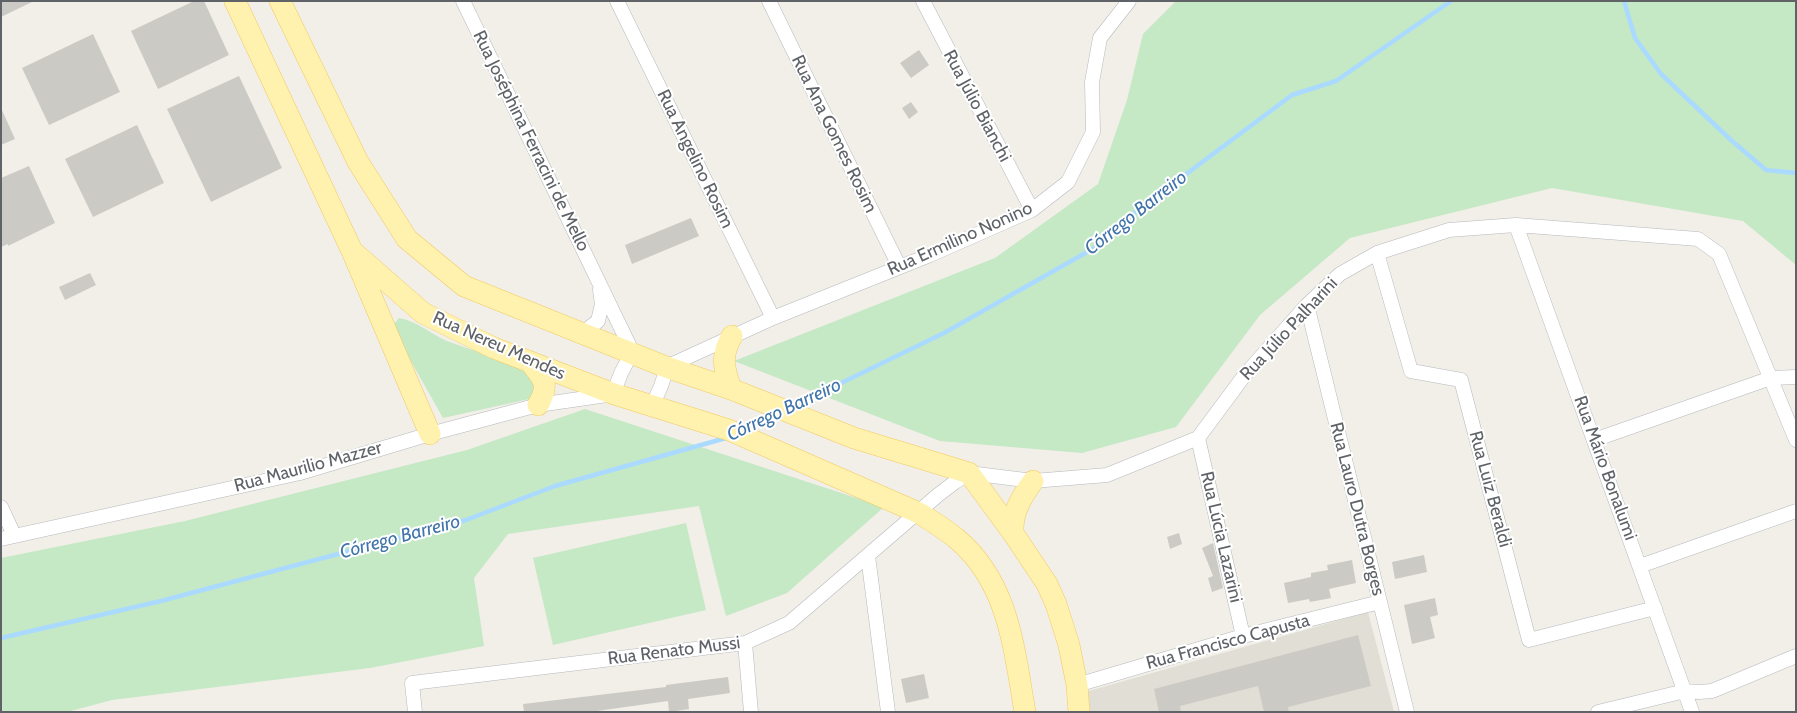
<!DOCTYPE html>
<meta charset="utf-8">
<style>
body{margin:0}
#map{position:relative;width:1797px;height:713px;overflow:hidden;background:#f1efe8;font-family:Cabin,sans-serif}
canvas{display:block}
.frame{position:absolute;inset:0;border:2px solid #5f6368;pointer-events:none}
</style>
<div id="map">
<canvas width="1797" height="713"></canvas>
<div class="frame"></div>
</div>
<script>
const g = document.querySelector('canvas').getContext('2d');
g.lineJoin = 'round';
function paint(path, color) { g.fillStyle = color; g.fill(path, 'evenodd'); }
function stroke(path, color, width, dash) { g.strokeStyle = color; g.lineWidth = width; g.lineCap = dash ? 'butt' : 'round'; g.setLineDash(dash || []); g.stroke(path); }
function drawText(font, color, halo, rows, align = 'center') {
  g.font = font + ' Cabin,sans-serif'; g.lineWidth = 4; g.setLineDash([]); g.textBaseline = 'middle'; g.strokeStyle = halo; g.fillStyle = color; for (const [text, x, y, turn = 0] of rows) {
    g.save(); g.translate(x, y); g.rotate((+turn || 0) * Math.PI / 180); g.textAlign = isNaN(turn) ? turn : align; if (halo) g.strokeText(text, 0, 0); g.fillText(text, 0, 0); g.restore();
  }
}
const education = new Path2D(`
 M1368,612L1394,712H1089L1085,692Z`);
const green = new Path2D(`
 M1176,1H1796V265L1743,221L1552,188L1350,238L1260,315L1176,427L1082,453L940,441L734,361L995,258L1098,184L1127,100L1143,34Z
 M399,318C417,321 431,334 447,341C476,352 506,359 534,373L538,397L443,418L395,333V323Z
 M585,409L884,507L787,593L726,616L699,506L508,534L474,578L484,646L370,668L112,700L67,712H1V558L185,521L467,450Z
 M686,523L706,610L553,645L533,558Z`);
const stream = new Path2D(`
 M1624,1L1635,38L1661,74L1731,140L1766,170L1796,173
 M794,406L944,333L1103,243L1138,210L1292,95L1336,81L1451,1
 M747,429L776,415
 M1,638L161,601L466,520L555,486L726,438`);
const building = new Path2D(`
 M1,1H34L1,17Z
 M194,1H204L229,55L158,89L131,31Z
 M93,34L120,92L49,125L22,68Z
 M919,50L929,65L911,78L900,63Z
 M239,76L282,168L211,202L167,109Z
 M911,102L918,112L909,119L902,108Z
 M1,108L15,139L1,145Z
 M137,125L164,183L93,217L65,159Z
 M29,166L55,223L8,246V244L1,247V178Z
 M691,218L699,236L632,264L625,245Z
 M90,273L96,285L65,300L59,287Z
 M1179,533L1182,544L1170,549L1167,537Z
 M1213,543L1223,588L1212,592L1208,578L1213,576L1202,548Z
 M1424,555L1427,572L1395,579L1392,562Z
 M1352,560L1356,583L1329,589L1331,598L1310,602L1309,599L1288,603L1284,583L1311,577V573L1328,570L1327,565Z
 M1435,598L1438,615L1430,617L1435,638L1412,644L1404,605Z
 M1358,635L1371,686L1288,707L1289,712H1264L1258,686L1180,706L1181,712H1159L1154,689Z
 M924,674L929,698L906,703L901,679Z
 M728,677L730,693L688,699L689,709L669,712L668,701L590,712H524L523,704L666,687V685Z`);
const street = new Path2D(`
 M617,1L773,318
 M769,1L899,266
 M923,1L1032,210
 M1516,225L1692,712
 M1377,253L1411,371L1461,380L1529,640L1655,608
 M1307,305L1407,712
 M581,334L598,321L602,304L600,290
 M651,406C659,393 664,382 666,367L773,318L930,255L1032,210L1068,182L1093,132L1092,82L1100,38L1129,1
 M1198,438L1243,636
 M1594,440L1771,378L1796,377
 M1,507L14,535
 M1,539L300,473L430,434L538,405L614,394C618,378 623,366 633,353L463,1
 M868,556L888,712
 M1640,566L1796,511
 M745,643L751,712
 M1077,685L1243,636L1380,602
 M415,712L412,683L745,643L789,623L938,495L955,482L969,473L1033,481L1107,475L1198,438L1244,376L1307,305L1340,274L1377,253L1449,230L1516,225L1698,239L1719,254L1796,440
 M1598,712L1685,691L1699,692L1712,691L1796,656`);
const primary = new Path2D(`
 M235,1L352,251L430,434
 M280,1L358,162L407,239L464,286L666,367L731,389L854,438L969,473L1013,533L1047,584L1056,604L1069,645L1077,685L1079,712
 M352,251L423,313L494,348L614,394L729,430L919,513C932,521 945,529 957,539C1009,583 1014,649 1025,712
 M530,362C544,380 550,384 538,405
 M731,389C724,368 720,357 732,336
 M1013,533C1012,512 1021,498 1033,481`);
const streetNames = [
 ["Rua Júlio Bianchi",977,106,62],
 ["Rua Ana Gomes Rosim",834,134,64],
 ["Rua Joséphina Ferracini de Mello",531,141,64],
 ["Rua Angelino Rosim",695,159,64],
 ["Rua Ermilino Nonino",960,239,-24],
 ["Rua Júlio Palharini",1289,329,-47],
 ["Rua Nereu Mendes",499,346,24],
 ["Rua Maurilio Mazzer",308,467,-15],
 ["Rua Mário Bonalumi",1605,468,70],
 ["Rua Luiz Beraldi",1490,489,75],
 ["Rua Lauro Dutra Borges",1357,509,76],
 ["Rua Lúcia Lazarini",1221,537,77],
 ["Rua Francisco Capusta",1228,642,-15],
 ["Rua Renato Mussi",674,651,-7]
];
const waterNames = [
 ["Córrego Barreiro",1136,213,-38],
 ["Córrego Barreiro",784,410,-25],
 ["Córrego Barreiro",400,537,-15]
];
paint(education, '#e1ded6');
paint(green, '#c5e8c5');
stroke(stream, '#aadaff', 4.5);
paint(building, '#cccac5');
stroke(street, '#b5b8bc', 15);
stroke(primary, '#f2c960', 22);
stroke(street, '#fff', 14);
stroke(primary, '#fff2af', 21);
drawText('18px', '#5f6368', '#fff', streetNames);
drawText('italic 19px', '#4174aa', '#fff', waterNames);
</script>
